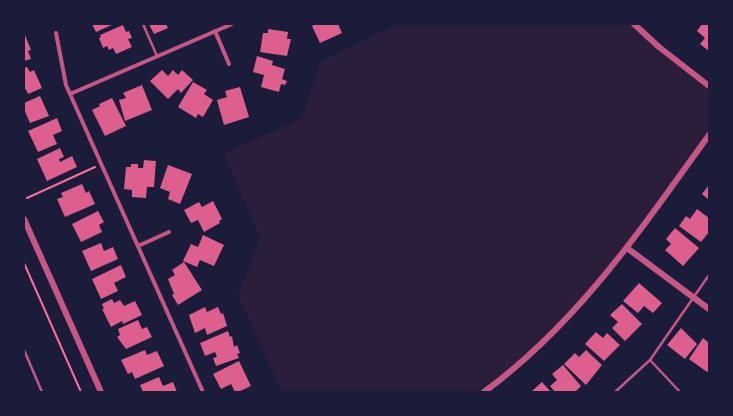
<!DOCTYPE html>
<style>
body{margin:0}
#map{position:relative;width:733px;height:416px;overflow:hidden;background:#1b1b3a;font-family:"IBM Plex Serif",serif}
canvas{display:block}
.frame{position:absolute;inset:0;border:25px solid #1b1b3a;pointer-events:none}
</style>
<div id="map">
<canvas width="733" height="416"></canvas>
<div class="frame"></div>
</div>
<script>
const g = document.querySelector('canvas').getContext('2d');
g.lineJoin = 'round';
function paint(path, color) { g.fillStyle = color; g.fill(path, 'evenodd'); }
function stroke(path, color, width, dash) { g.strokeStyle = color; g.lineWidth = width; g.lineCap = dash ? 'butt' : 'round'; g.setLineDash(dash || []); g.stroke(path); }
const green = new Path2D(`
 M398,24H634L709,86V135L627,248L563,322L484,392H282L238,295L260,238L224,154L302,118L320,62Z`);
const building = new Path2D(`
 M92,24H114L96,32Z
 M149,24H166L168,28L154,34Z
 M315,24H338L342,33L320,43L312,26Z
 M702,24H709V51L700,44L705,38L697,31Z
 M123,25L126,32L129,31L132,38L128,39L132,47L116,54L113,48L109,50L107,46L103,48L99,38L101,37L100,35Z
 M268,29L288,32L287,39H291L287,56L260,52L263,33H268Z
 M25,35L31,50L28,51L31,59L24,61Z
 M257,56L273,61L272,65L285,69L282,79L287,81L285,85L281,84L279,92L261,87L264,75L253,72Z
 M27,67L30,72L34,70L42,88L28,94L26,89L24,90V68Z
 M162,70L168,76L173,70L178,75L182,70L193,80L181,93L178,89L168,99L150,81Z
 M193,82L207,90L204,94L213,100L203,117L198,114L196,118L178,107Z
 M142,85L152,110L125,121L119,100L126,98L123,93Z
 M240,87L249,117L224,125L217,100L227,97L225,91Z
 M40,96L49,116L30,123L24,109V103Z
 M112,98L126,126L105,136L92,110L100,106L99,104Z
 M57,118L62,131L53,135L57,144L38,152L28,131Z
 M60,148L64,157L59,159L60,162L72,156L77,167L47,181L37,159Z
 M144,160L156,161L154,187H147L146,198L132,197V190L124,189L126,167H131V164H138V168H143Z
 M168,165L192,174L180,204L168,199L170,192L160,188Z
 M82,184L86,193L89,191L95,204L65,217L57,199L63,197L61,193Z
 M709,185V200L702,194Z
 M213,201L222,219L219,221L220,223L204,232L198,220L191,223L184,210L199,202L202,207Z
 M697,209L709,218V232L701,242L679,226L686,216L690,219Z
 M98,211L104,222L99,225L102,232L81,242L72,224Z
 M675,228L699,248L683,266L665,250L671,244L666,239Z
 M203,235L224,245L214,266L200,260L197,267L183,261L191,244L198,247Z
 M101,243L104,251L113,247L118,259L91,271L82,251Z
 M184,262L202,290L178,305L172,295L174,294L168,279L175,275L172,270Z
 M121,265L126,277L114,283L118,291L101,299L92,279Z
 M639,283L662,303L653,313L644,306L638,313L623,301Z
 M112,299L114,303L120,300L124,306L135,301L142,315L123,324L122,321L111,327L102,309H104L102,304Z
 M622,304L642,324L625,341L612,328L618,322L610,315Z
 M205,307L207,312L218,307L221,314L223,313L227,326L207,335L205,328L195,333L189,315Z
 M138,320L142,329L147,327L152,337L126,349L117,337L120,335L118,329Z
 M681,328L697,344L685,359L667,345Z
 M228,331L230,337L232,336L234,347L237,345L240,353L237,354L239,358L216,366L213,358L217,357L215,352L205,356L200,343Z
 M596,332L603,338L607,333L620,345L604,361L585,344Z
 M703,338L709,343V370L707,372L689,359Z
 M145,350L147,355L157,351L164,366L135,379L132,372L128,374L121,360Z
 M586,350L602,365L586,385L564,364L575,353L579,357Z
 M239,361L251,386L238,392H235L231,384L221,389L213,374Z
 M563,365L581,386L575,392H555L550,386L557,380L552,374Z
 M159,377L163,386L173,382L177,392H143L140,385Z
 M542,382L551,392H531Z`);
const path = new Path2D(`
 M27,198L95,167
 M24,263L81,392`);
const service = new Path2D(`
 M143,24L157,56
 M24,350L42,392
 M650,360L680,392
 M615,392L650,360L709,275`);
const minor = new Path2D(`
 M215,31L229,64
 M56,33L66,85L203,392
 M70,94L232,24
 M138,246L169,232`);
const tertiary = new Path2D(`
 M634,24L659,47L709,86
 M24,219L101,392
 M627,248L709,309
 M484,392C578,323 642,228 709,135`);
paint(green, '#2a1e3b');
paint(building, '#dd5f8e');
stroke(path, '#ff6b9d', 2);
stroke(service, '#c65784', 2.5);
stroke(minor, '#c65784', 4);
stroke(tertiary, '#c65784', 6);
</script>
